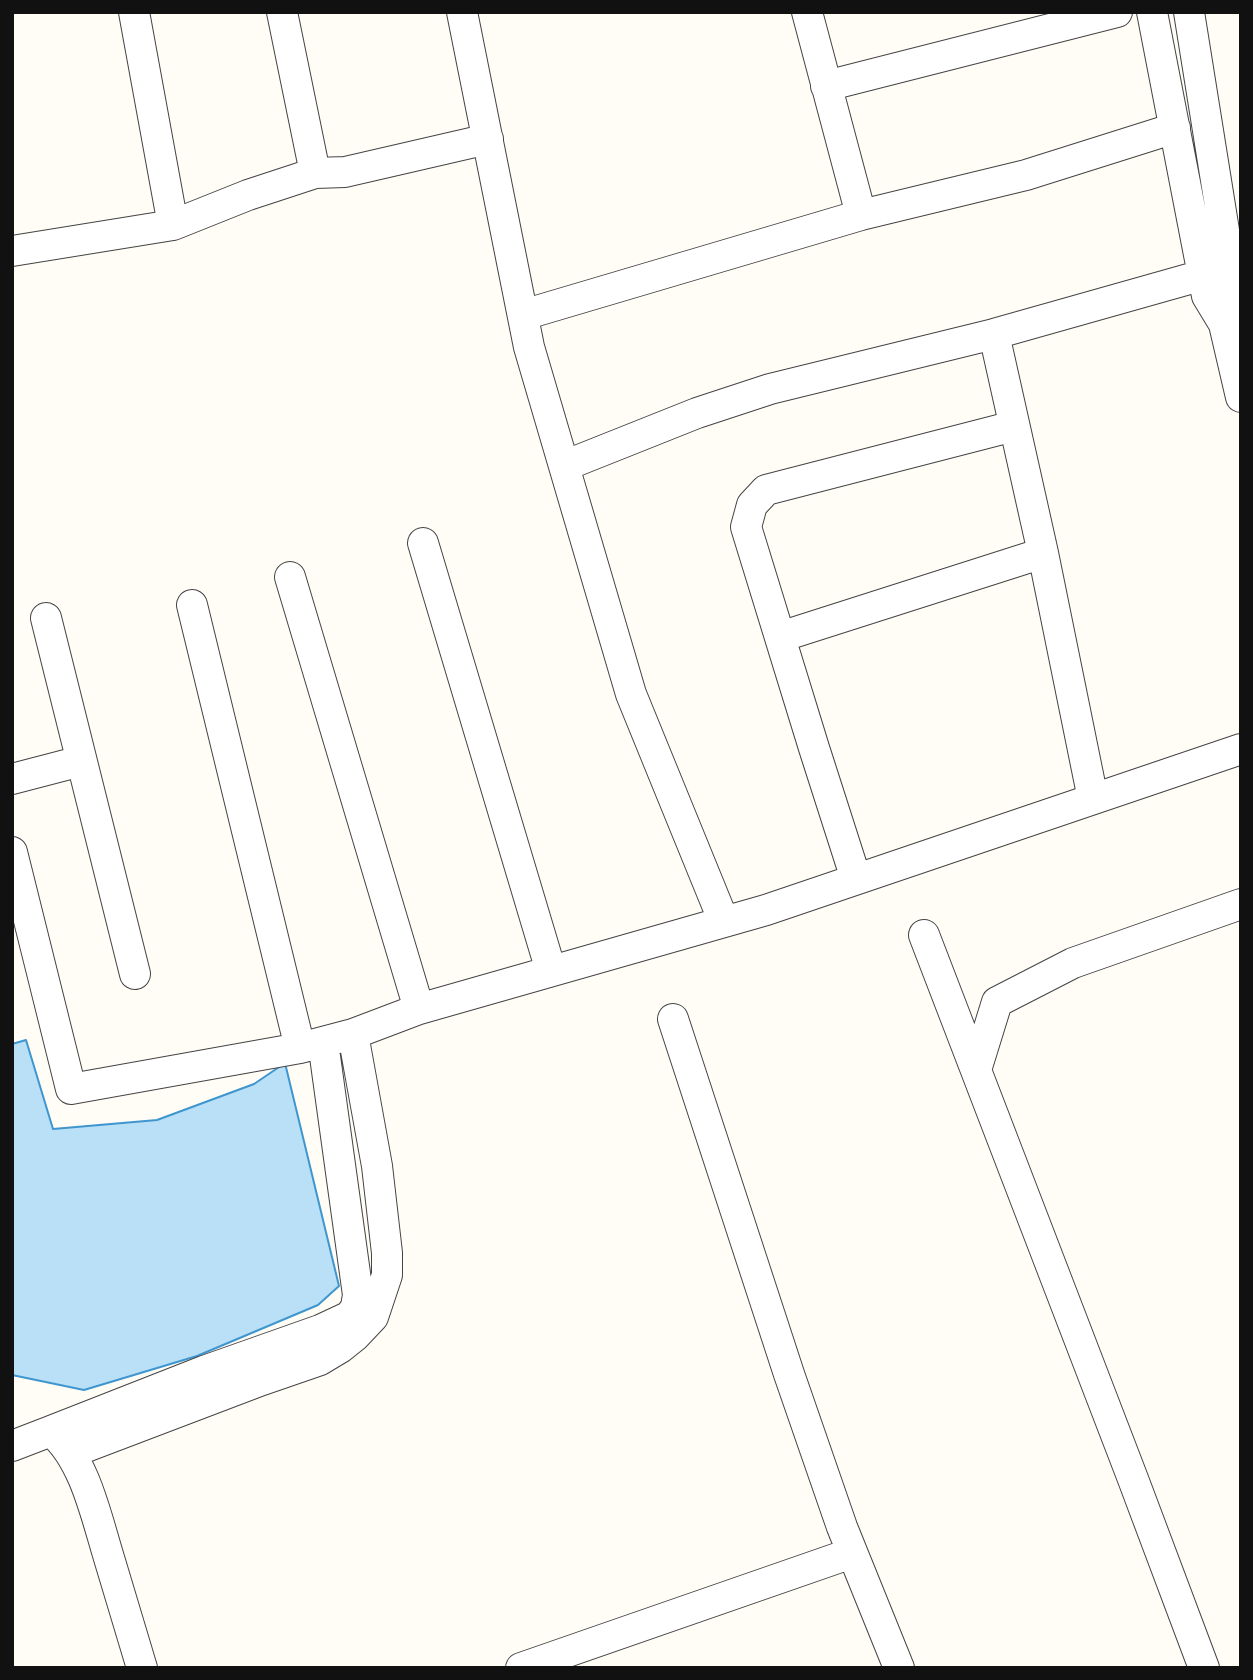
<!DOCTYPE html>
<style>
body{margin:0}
#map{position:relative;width:1253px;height:1680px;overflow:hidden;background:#fffdf5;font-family:"Zilla Slab",serif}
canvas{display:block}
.frame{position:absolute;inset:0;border:14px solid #111;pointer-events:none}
</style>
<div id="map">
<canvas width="1253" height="1680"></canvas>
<div class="frame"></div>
</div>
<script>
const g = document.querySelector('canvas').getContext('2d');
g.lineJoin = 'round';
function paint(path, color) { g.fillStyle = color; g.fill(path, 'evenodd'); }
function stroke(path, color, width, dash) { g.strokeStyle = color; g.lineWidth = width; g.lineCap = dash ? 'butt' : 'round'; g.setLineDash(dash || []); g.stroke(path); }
const water = new Path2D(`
 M26,1040L53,1129L157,1120L254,1084L285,1063L339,1286L318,1305L197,1356L84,1390L12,1375V1044Z`);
const minor = new Path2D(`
 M134,12L173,225
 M282,12L315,173
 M462,12L529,347L631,694L724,922
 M807,12L861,215
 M1152,12L1207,296L1224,324L1241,397
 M1189,12L1234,293L1224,324
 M826,86L1117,12
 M12,251L173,225L248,195L315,173L345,172L488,139
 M523,315L861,215L1026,175L1175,128
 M994,334L1043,553L1093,799
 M564,466L697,413L770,389L994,334L1203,275
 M423,543L551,971
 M290,577L419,1009
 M192,605L300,1048
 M46,618L135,974
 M780,637L1043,553
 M12,779L81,761
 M12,852L71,1089L300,1048L353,1034L419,1009L766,910L1241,749
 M856,879L814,748L746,527L752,505L766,490L1014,426
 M924,935L1133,1479L1204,1668
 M673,1019L789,1374L842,1527L899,1668
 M976,1070L997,1002L1073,963L1241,904
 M51,1431L204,1371L320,1330L350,1316L356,1307L358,1295L323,1042
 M12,1446L51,1431C85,1460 96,1516 109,1558C120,1594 131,1631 142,1668
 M70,1453L262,1380L320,1360L340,1348L355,1336L373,1317L387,1275V1253L377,1166L353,1034
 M521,1668L852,1553`);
paint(water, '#b9e0f7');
stroke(water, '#3f96cf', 2);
stroke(minor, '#444', 32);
stroke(minor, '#fff', 30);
</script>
